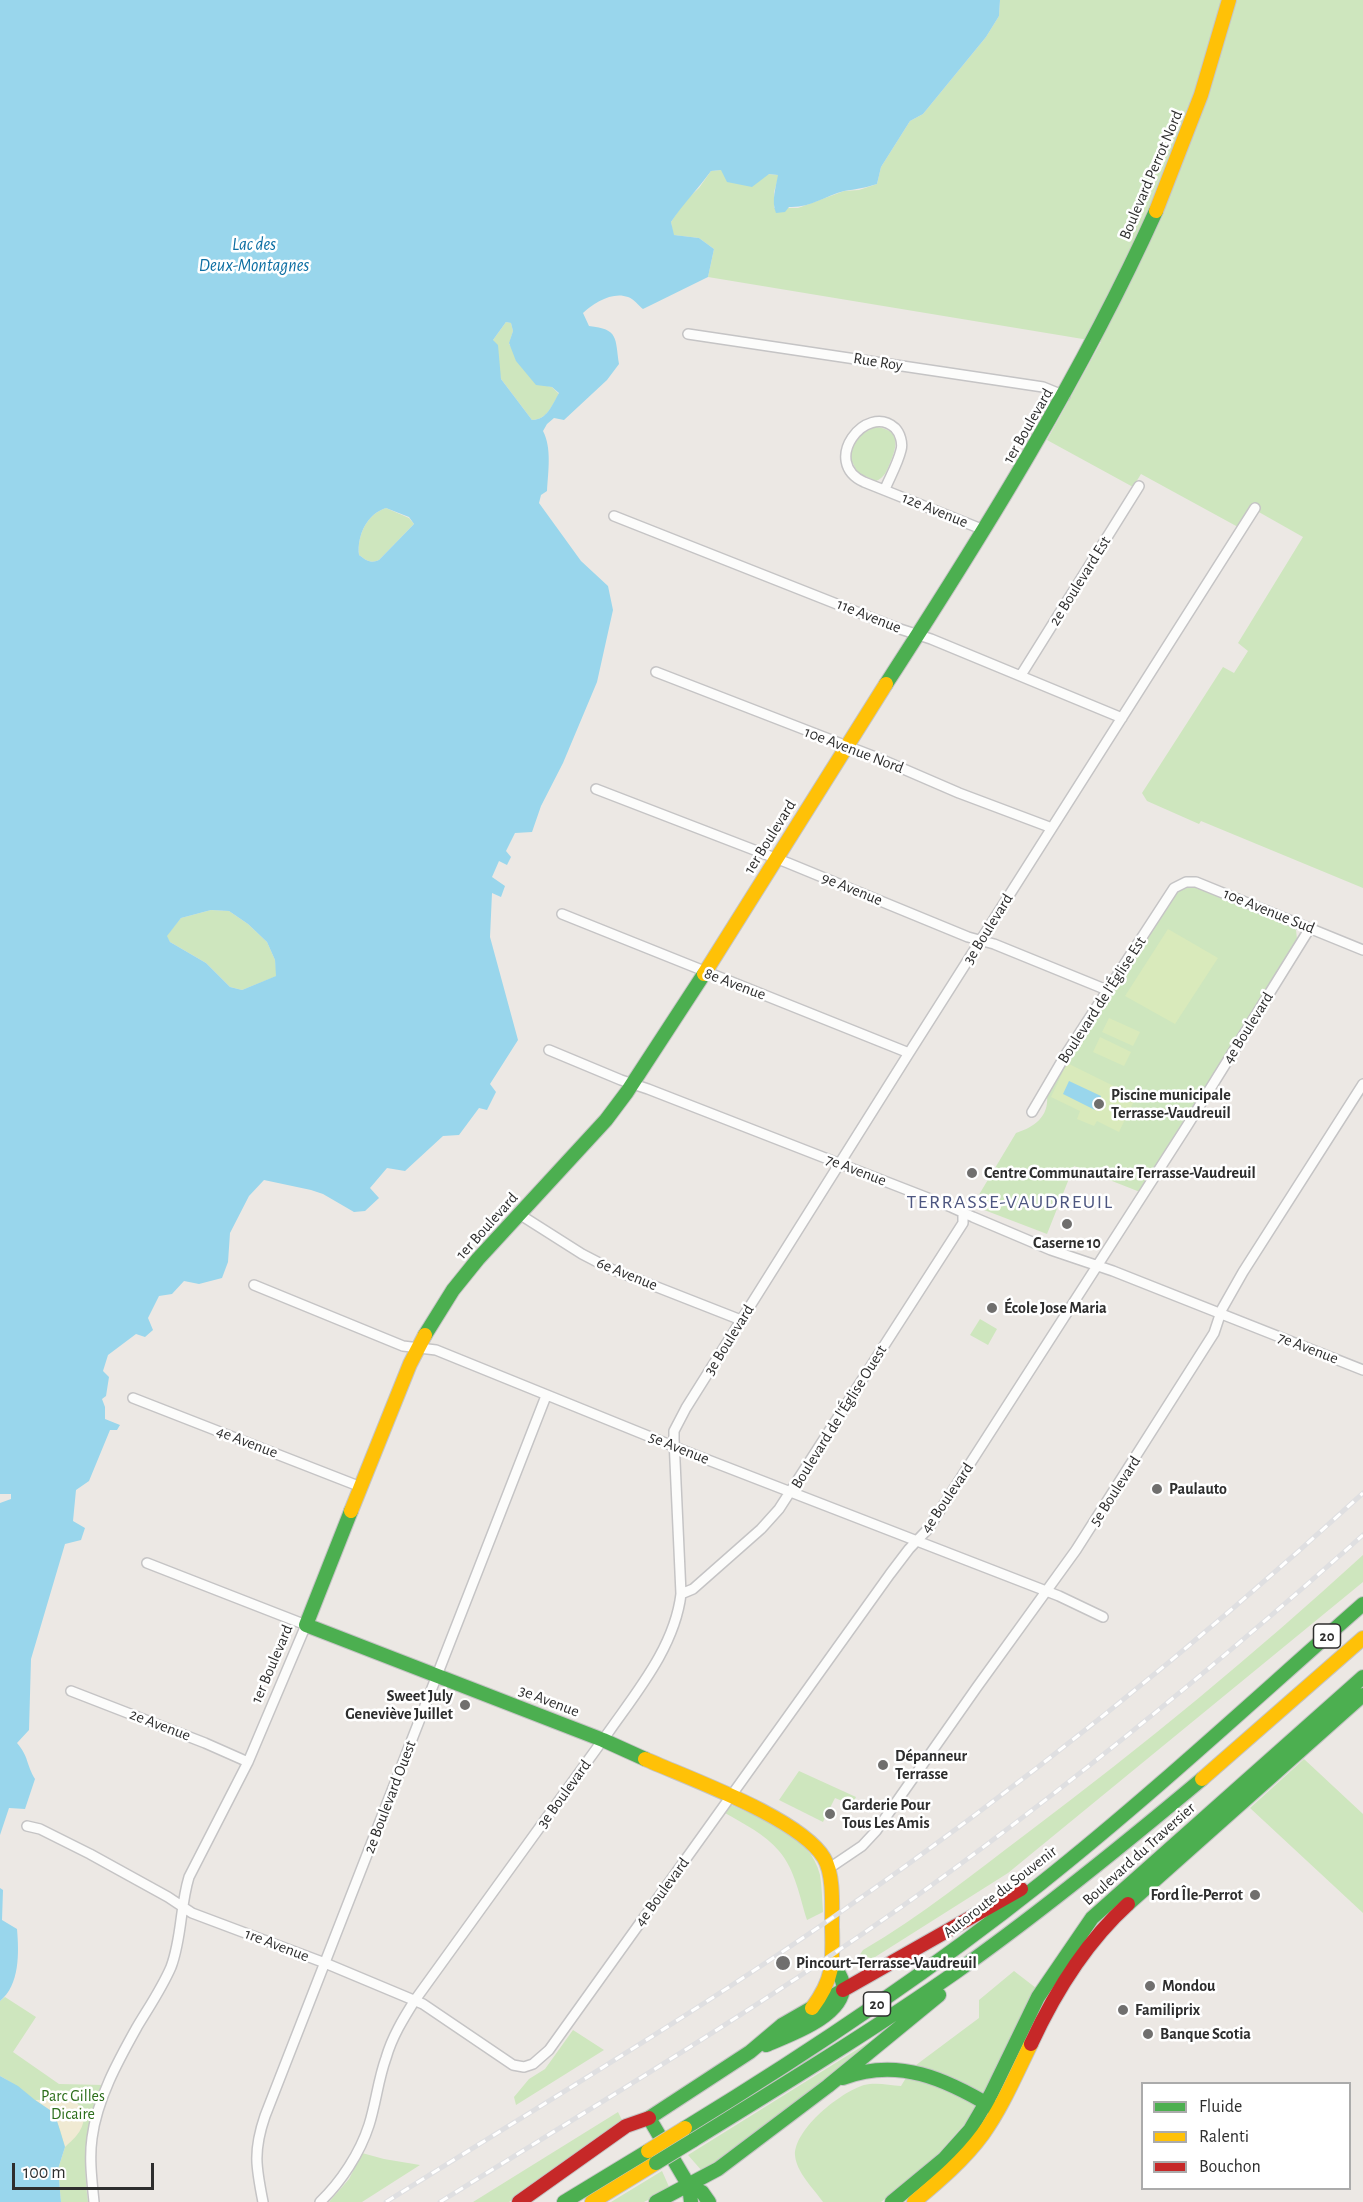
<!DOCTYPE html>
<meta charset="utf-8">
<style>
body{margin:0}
#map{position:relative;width:1363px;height:2202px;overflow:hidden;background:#ece8e4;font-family:"Alegreya Sans",sans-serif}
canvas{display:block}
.legend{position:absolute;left:1141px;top:2082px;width:210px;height:108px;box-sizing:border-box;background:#fff;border:2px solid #ababab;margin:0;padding:8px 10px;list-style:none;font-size:18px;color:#2e2e2e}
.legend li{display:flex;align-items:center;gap:12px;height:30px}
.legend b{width:30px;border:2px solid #ababab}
.scale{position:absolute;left:12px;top:2163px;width:142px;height:27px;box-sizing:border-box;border:3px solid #2e2e2e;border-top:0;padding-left:8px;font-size:18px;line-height:21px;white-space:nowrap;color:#2e2e2e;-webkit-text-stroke:4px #fff;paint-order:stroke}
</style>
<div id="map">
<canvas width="1363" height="2202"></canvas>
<ul class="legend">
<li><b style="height:8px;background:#4caf50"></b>Fluide</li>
<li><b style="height:8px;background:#ffc107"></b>Ralenti</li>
<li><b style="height:8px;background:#c62828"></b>Bouchon</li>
</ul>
<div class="scale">100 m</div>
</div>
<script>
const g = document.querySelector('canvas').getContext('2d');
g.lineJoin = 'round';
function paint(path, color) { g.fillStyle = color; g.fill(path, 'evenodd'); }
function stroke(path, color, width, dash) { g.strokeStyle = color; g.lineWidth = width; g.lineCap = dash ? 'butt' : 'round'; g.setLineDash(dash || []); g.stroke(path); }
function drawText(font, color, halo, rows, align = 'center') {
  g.font = font + ' "Alegreya Sans",sans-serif'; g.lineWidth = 5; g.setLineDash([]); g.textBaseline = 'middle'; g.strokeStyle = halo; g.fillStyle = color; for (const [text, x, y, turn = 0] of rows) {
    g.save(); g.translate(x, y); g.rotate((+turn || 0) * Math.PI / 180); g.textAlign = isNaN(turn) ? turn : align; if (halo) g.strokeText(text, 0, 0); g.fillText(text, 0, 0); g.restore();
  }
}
const green = new Path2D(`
 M1000,0H1363V888L1201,821L1199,824L1147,801L1142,793L1223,667L1234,673L1248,651L1238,643L1303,537L1257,511L1259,507L1251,504L1238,527L1141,474L1133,487L1047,440L1101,342L708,277L714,249L699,238L673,235L671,222L685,201L699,188L711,171L721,170L779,175L774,192V208H798L844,191L859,190L877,184L881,167L910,121L923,114L986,37L999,16Z
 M506,322L511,323L513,331L509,344L543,385L552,387L559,394C552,405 547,420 532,420L501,379L493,340Z
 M877,427C900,430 898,445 890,463C887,471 884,478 876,481L858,473L850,458C852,441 861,431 877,427Z
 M386,508L409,518L414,524L379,560C370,564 366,560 359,555C357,535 367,514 386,508Z
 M1189,887H1197L1287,923L1296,930L1297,939L1140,1192L1074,1166L1047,1234L979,1208L974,1203L1016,1133C1034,1127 1049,1117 1047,1096L1067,1059L1176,892Z
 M211,910L229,911L248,924L267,942L275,960L277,976L242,990L230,987L206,963L170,942L166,936L181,918Z
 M980,1319L997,1329L988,1345L970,1335Z
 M1363,1555V1582L1008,1873L864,1964L859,1956L863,1950C921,1916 973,1874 1026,1834C1143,1746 1255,1654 1363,1555Z
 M1304,1759L1363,1814V1913L1250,1808Z
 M799,1771L856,1797L852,1805L835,1798L823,1822L779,1800Z
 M731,1805C765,1820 810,1834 820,1875C822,1887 822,1900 823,1912L807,1920C800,1898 795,1869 779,1851C765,1834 744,1824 725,1813Z
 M1014,1971L1036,1988L987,2089L968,2120L934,2159L881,2202H823C814,2189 796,2172 795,2155C795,2128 841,2092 864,2085C876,2082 889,2085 901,2086L912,2068L979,2018V2000Z
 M5,1997L36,2017L13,2052L59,2084L103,2085C88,2131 82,2153 88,2202H61L58,2169L65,2147C44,2115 35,2095 0,2076V2001Z
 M573,2030L604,2050L516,2105L514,2097L529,2079L545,2069Z
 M882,2034L884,2036L702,2171L688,2155Z
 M618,2112L622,2120L509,2202H473Z
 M362,2153L384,2159L420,2165L362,2202H329L349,2179Z
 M662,2171L670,2189L644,2202H611Z`);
const sand = new Path2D(`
 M69,2099L77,2103L84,2111C85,2129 77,2136 65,2147C58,2122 57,2114 35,2100Z`);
const pitch = new Path2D(`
 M1168,929L1218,958L1175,1024L1125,996Z
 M1109,1018L1140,1032L1133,1046L1102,1032Z
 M1100,1037L1131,1052L1124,1066L1093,1052Z
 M1067,1063L1136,1097L1119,1132L1097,1121L1094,1126L1077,1119L1080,1111L1051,1097Z`);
const water = new Path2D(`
 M0,0H1000L999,16L986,37L923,114L910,121L881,167L877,184C865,188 856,189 844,191C825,196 810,208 789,207L785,212L776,213C771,201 776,187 778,175L769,174L752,187L727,182L721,170L711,171C698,189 683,204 671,222L674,235L699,238L714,249L708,277L643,309C639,306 633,298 628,297C613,291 593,303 583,313L589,326C619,329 615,338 619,364L607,380L564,420L554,418L547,424L543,431C552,448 548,472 547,491L541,495L539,503L581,561L608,586L613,610L597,682L563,763L541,806L532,832L515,833L506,851L511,857L507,865L499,861L492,877L505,886L501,897L492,893L490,937L518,1040L490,1084L496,1092L487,1110L479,1108L459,1135L443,1136L405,1171L387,1168L370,1188L379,1198L365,1211L354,1212L323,1194L311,1190L264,1180L249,1196L230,1233L228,1262L222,1278L199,1284L184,1281L172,1294L159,1296L148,1318L153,1330L145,1337L136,1334L108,1355L103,1371L109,1377L106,1396L102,1399L105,1407V1419L120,1425L117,1430H110L89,1481L76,1490L73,1521L85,1528L81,1540L65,1544L31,1659L29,1730L17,1743C29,1757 26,1764 35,1779L25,1809L9,1808L0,1835V1503L11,1499V1494H0ZM506,322L511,323L513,331L509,343L516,361L536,385L552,387L559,393C552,405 547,420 532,420L501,379L498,345L493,340ZM386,508L409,517L414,524L379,560C370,564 366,560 359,555C357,535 367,514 386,508ZM211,910L229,911L248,924L267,942L275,960L276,976L242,990L230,987L206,963L170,942L167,936L181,918Z
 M1069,1081L1101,1096L1095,1110L1063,1094Z
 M0,1888L3,1890L2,1920L17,1929C19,1952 20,1985 0,2001Z
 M0,2076L18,2086L35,2100L50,2110L57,2121L65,2147L58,2169L61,2202H0Z`);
const street = new Path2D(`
 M688,334L1043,387L1065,396
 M885,489C890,477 898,463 901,450C903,443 900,433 895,428C866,402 820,462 864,482L984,530
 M614,516L900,629L931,639L1122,718
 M656,672L878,758L959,793L1052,828
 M1021,675L1139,486
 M596,789L788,863L968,937L994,944L1107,990
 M562,914L909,1053
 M549,1050L621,1080L648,1089L951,1207L973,1217L1051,1250L1113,1271L1363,1370
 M1032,1112L1066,1054L1174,888L1186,882H1196L1363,950
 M519,1214L582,1254L611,1269L741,1320
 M254,1285L403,1346L436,1350L690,1453L1059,1596L1103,1617
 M133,1398L361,1487
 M681,1594L693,1589L761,1529L779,1509L963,1223V1213
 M71,1691L205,1743L248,1762
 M27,1826L40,1829L90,1854L168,1897L192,1913L325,1963L423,2004L513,2065L524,2067L533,2064L549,2050L890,1574L909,1549L928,1529L1187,1126L1310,928
 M828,1869L862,1846L876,1831L977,1687L1076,1550L1214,1333L1222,1309L1243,1272L1363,1084
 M94,2202C92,2181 89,2159 92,2138C97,2099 118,2061 137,2027C149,2007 162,1988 171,1967C182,1938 180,1906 189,1877L248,1762L306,1625L147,1563
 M263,2202C256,2167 253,2151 265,2116L546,1396
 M320,2202C341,2182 360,2153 369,2125C376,2103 378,2080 386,2058C392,2037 403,2019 415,2000L610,1730C639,1689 675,1645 681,1594L674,1439V1431L686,1408L909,1053L1255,508`);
const fast = new Path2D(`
 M886,684C985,531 1081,377 1156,211
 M425,1335L453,1290L478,1259L606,1120L627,1092L704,974
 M351,1511L306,1625L603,1740L645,1759
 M1128,1904L1363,1695
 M766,2045C789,2035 846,2016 843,1984C842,1977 836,1970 833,1963
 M843,2078C898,2057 946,2079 994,2108
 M685,2128C808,2053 928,1973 1040,1884C1152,1795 1256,1698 1363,1604
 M692,2141C781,2086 870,2032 956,1972C1041,1912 1122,1846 1202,1779
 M689,2186L702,2192L709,2202
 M564,2202L648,2151
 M656,2202L718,2169L828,2086L939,1995
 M691,2202L689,2186L649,2118L750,2052L782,2025L843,1990
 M892,2202L944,2159L970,2130L991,2094L1038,1997L1092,1918L1363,1677`);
const slow = new Path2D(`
 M1156,211L1201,95L1229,0
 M704,974L886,684
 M351,1511L410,1364L425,1335
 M645,1759C690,1779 800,1818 824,1858C834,1874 832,1908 832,1926C833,1962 834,1979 812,2008
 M1202,1779L1363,1638
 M592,2202L656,2163
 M914,2202C939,2181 964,2160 983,2134C1003,2106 1016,2074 1031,2044`);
const jam = new Path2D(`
 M843,1990L1021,1889
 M1031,2044C1055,1992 1085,1943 1128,1904
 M519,2202L626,2126L649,2118`);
const rail = new Path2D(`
 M386,2202C535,2109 687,2018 832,1918C1018,1789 1196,1646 1363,1493
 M440,2202C596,2105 754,2011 904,1905C1064,1791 1216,1666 1363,1535`);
const fastBridge = new Path2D(`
 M656,2163L692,2141`);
const slowBridge = new Path2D(`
 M648,2151L685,2128`);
const markers = [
 [1099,1104,6,"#706f6e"],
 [972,1173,6,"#706f6e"],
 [1067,1224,6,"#706f6e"],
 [992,1308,6,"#706f6e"],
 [1157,1489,6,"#706f6e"],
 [465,1705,6,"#706f6e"],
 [883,1765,6,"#706f6e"],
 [830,1814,6,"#706f6e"],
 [1255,1895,6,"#706f6e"],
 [783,1963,8,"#706f6e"],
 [1150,1986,6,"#706f6e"],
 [1123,2010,6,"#706f6e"],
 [1148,2034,6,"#706f6e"]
];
const shields = [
 [1327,1636,27],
 [877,2004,27]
];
const shieldNames = [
 ["20",1327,1636],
 ["20",877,2004]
];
const streetNames = [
 ["Boulevard Perrot Nord",1151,175,-67],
 ["Rue Roy",878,362,9],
 ["1er Boulevard",1028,426,-60],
 ["12e Avenue",935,510,22],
 ["2e Boulevard Est",1080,581,-58],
 ["11e Avenue",869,616,22],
 ["10e Avenue Nord",854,750,21],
 ["1er Boulevard",770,837,-58],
 ["9e Avenue",852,889,22],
 ["10e Avenue Sud",1269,911,22],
 ["3e Boulevard",988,929,-58],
 ["8e Avenue",735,984,21],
 ["Boulevard de l'Église Est",1102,1000,-57],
 ["4e Boulevard",1248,1028,-58],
 ["7e Avenue",856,1170,21],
 ["1er Boulevard",487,1226,-48],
 ["6e Avenue",627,1274,22],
 ["3e Boulevard",729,1340,-58],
 ["7e Avenue",1308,1348,21],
 ["Boulevard de l'Église Ouest",839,1417,-58],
 ["4e Avenue",247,1442,21],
 ["5e Avenue",679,1448,22],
 ["5e Boulevard",1115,1491,-57],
 ["4e Boulevard",947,1498,-56],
 ["1er Boulevard",272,1664,-67],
 ["3e Avenue",549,1701,21],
 ["2e Avenue",160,1725,21],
 ["3e Boulevard",564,1794,-54],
 ["2e Boulevard Ouest",390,1797,-69],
 ["Boulevard du Traversier",1139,1854,-42],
 ["4e Boulevard",662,1892,-54],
 ["Autoroute du Souvenir",1000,1892,-38],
 ["1re Avenue",277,1945,21]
];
const poiNames = [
 ["Piscine municipale",1111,1095],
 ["Terrasse-Vaudreuil",1111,1113],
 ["Centre Communautaire Terrasse-Vaudreuil",984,1173],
 ["Caserne 10",1067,1243,"center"],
 ["École Jose Maria",1004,1308],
 ["Paulauto",1169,1489],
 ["Sweet July",453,1696,"right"],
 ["Geneviève Juillet",453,1714,"right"],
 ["Dépanneur",895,1756],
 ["Terrasse",895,1774],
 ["Garderie Pour",842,1805],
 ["Tous Les Amis",842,1823],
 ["Ford Île-Perrot",1243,1895,"right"],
 ["Pincourt–Terrasse-Vaudreuil",796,1963],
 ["Mondou",1162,1986],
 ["Familiprix",1135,2010],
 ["Banque Scotia",1160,2034]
];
const parkNames = [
 ["Parc Gilles",73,2096],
 ["Dicaire",73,2114]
];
const waterNames = [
 ["Lac des",254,245],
 ["Deux-Montagnes",254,266]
];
const quarterNames = [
 ["TERRASSE-VAUDREUIL",1010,1202]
];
paint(green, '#cee6be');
paint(sand, '#f0ead3');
paint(pitch, '#d9eabb');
paint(water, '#99d6ec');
stroke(street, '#c5c4c5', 12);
stroke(fast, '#c5c4c5', 16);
stroke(slow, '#c5c4c5', 16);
stroke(jam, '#c5c4c5', 16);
stroke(street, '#fcfcfb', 9);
stroke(fast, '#4caf50', 14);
stroke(slow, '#ffc107', 14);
stroke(jam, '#c62828', 14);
stroke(rail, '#dfdfe1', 5);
stroke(rail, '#fff', 3, [9]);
stroke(fastBridge, '#c6c5c4', 16, []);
stroke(slowBridge, '#c6c5c4', 16, []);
stroke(fastBridge, '#4caf50', 14);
stroke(slowBridge, '#ffc107', 14);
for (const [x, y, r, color] of markers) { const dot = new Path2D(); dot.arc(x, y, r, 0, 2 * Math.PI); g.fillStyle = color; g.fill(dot); stroke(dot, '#fff', 2); }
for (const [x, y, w] of shields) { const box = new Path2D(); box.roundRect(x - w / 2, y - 12, w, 24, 4.5); g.fillStyle = '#fff'; g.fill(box); stroke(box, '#2e2e2e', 1.5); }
drawText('bold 15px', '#2e2e2e', null, shieldNames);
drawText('16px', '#2e2e2e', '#fff', streetNames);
drawText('bold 16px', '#2e2e2e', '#fff', poiNames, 'left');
drawText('16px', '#2c6e1b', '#fff', parkNames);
drawText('italic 18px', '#0d6fa3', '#fff', waterNames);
g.letterSpacing = '1.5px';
drawText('20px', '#4d5680', '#fff', quarterNames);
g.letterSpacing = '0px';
</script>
